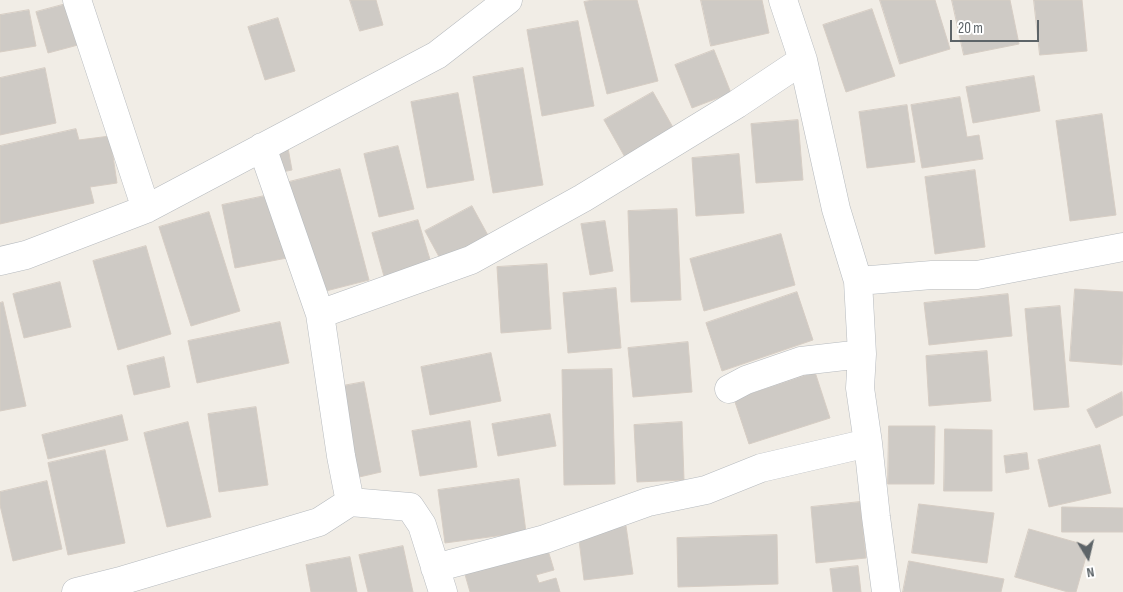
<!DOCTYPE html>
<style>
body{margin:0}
#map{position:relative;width:1123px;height:592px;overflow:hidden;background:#f1ede6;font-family:"Sofia Sans Condensed",sans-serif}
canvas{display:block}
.north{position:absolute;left:1063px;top:532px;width:50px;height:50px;-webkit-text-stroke:4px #fff;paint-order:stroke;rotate:171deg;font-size:14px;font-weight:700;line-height:20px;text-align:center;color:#5d6468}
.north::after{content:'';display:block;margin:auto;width:18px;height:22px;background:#5d6468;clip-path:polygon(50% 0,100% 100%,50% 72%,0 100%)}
.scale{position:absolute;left:950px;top:20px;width:89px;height:22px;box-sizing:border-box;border:2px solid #5d6468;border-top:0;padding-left:6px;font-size:15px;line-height:18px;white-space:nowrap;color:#5d6468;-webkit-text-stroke:4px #fff;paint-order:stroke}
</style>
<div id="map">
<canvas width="1123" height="592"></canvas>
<div class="north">N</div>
<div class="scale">20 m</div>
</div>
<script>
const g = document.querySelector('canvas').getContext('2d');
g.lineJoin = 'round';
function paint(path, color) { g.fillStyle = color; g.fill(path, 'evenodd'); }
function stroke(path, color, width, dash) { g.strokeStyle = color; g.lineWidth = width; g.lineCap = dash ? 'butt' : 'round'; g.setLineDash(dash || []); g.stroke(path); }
const building = new Path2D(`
 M350,0H376L383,25L360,31Z
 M593,0H637L658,81L607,94L584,2Z
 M701,0H762L769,33L711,46Z
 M880,0H935L950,49L900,64Z
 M952,0H1010L1019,44L964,55Z
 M1034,0H1082L1087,51L1040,55Z
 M66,4L78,45L48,53L36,12Z
 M872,9L895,76L846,92L823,25Z
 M29,10L36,46L0,52V15Z
 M278,18L295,71L265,80L248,27Z
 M578,21L594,106L542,116L527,30Z
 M714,50L731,93L692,108L675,65Z
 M45,68L56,123L0,135V78Z
 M523,68L543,185L493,193L473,77Z
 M1034,76L1040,111L973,123L966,87Z
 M653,92L675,131L626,159L604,120Z
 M458,93L474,180L427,188L411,102Z
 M960,97L967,137L979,135L983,159L922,168L911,105Z
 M907,105L915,162L867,168L859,112Z
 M1102,114L1116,215L1070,221L1056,121Z
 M798,120L803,180L756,183L751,124Z
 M76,129L79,140L110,136L117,183L90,187L94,203L0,224V146Z
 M398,146L414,209L379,217L364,154Z
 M288,148L292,170L277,173L273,151Z
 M739,154L744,213L696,216L692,158Z
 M340,169L369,280L318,293L289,182Z
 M975,170L985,247L935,254L925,177Z
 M274,194L287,258L235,268L222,205Z
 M472,206L490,239L443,264L425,231Z
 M677,209L681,300L631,302L628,211Z
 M209,212L240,311L191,326L159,227Z
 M418,220L432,266L385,280L372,233Z
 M605,221L613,271L590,275L581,224Z
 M781,234L795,285L704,311L690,259Z
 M146,246L171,334L118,350L93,261Z
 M547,264L551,329L501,333L497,267Z
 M60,282L71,327L24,338L13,294Z
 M616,288L621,348L568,353L563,293Z
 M1075,289L1123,292V343L1122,365L1070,361Z
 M797,292L813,340L722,371L706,323Z
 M1008,294L1012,336L929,345L924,303Z
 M3,302L26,406L0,411V303Z
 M1060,306L1069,407L1034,410L1025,309Z
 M280,322L289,363L197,383L188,341Z
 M688,342L692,392L633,397L628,348Z
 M987,351L991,401L929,406L926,356Z
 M491,353L501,401L430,415L421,367Z
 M164,357L170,387L134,395L127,366Z
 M612,369L615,484L564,485L562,370Z
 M815,372L830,418L749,444L734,399Z
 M364,382L381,472L355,478L337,387Z
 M1122,392L1123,415L1096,428L1087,410Z
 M256,407L268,485L219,492L208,414Z
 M550,414L556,446L498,456L492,424Z
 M122,415L128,440L48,459L42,435Z
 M470,421L477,467L420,476L412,431Z
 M188,422L211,517L167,527L144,433Z
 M682,422L684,480L637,482L634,425Z
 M889,426H935L934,484H888Z
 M945,429L992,430V491H944Z
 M1100,445L1111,493L1049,507L1038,460Z
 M105,450L125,543L68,555L48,463Z
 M1027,453L1029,469L1006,473L1004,456Z
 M519,479L526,532L445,543L438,490Z
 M47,481L62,549L13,561L0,505V492Z
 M860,502L866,558L816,563L811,507Z
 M919,504L994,513L987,563L912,553Z
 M1062,507L1123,508V532H1062Z
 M626,526L633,574L584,580L578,532Z
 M1029,529L1089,546L1076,592H1068L1015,577Z
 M777,535L778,584L678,587L677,538Z
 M403,546L413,592H368L359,555Z
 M547,547L554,570L536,575L539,583L556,578L560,592H470L464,571Z
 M350,557L357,592H311L306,565Z
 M909,561L1004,579L1001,592H903Z
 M858,566L861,592H833L830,569Z`);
const street = new Path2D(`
 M77,0L146,209
 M783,0L803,60L836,209L858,281L862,354L860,388L868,443L876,517L886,592
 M262,147L320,314L341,456L350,502
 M0,261L26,255L146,209L437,55L508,0
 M858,281L932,275H977L1123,247
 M320,314L471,260L583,198L737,104L803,60
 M729,389L746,380L801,361L862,354
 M435,568L545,539L648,502L706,490L761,468L868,443
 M76,592L124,580L319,522L350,502L410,507L422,525L443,592`);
paint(building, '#cecac5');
stroke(building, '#d6cdc4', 1);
stroke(street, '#b6babe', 29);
stroke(street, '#fff', 28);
</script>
